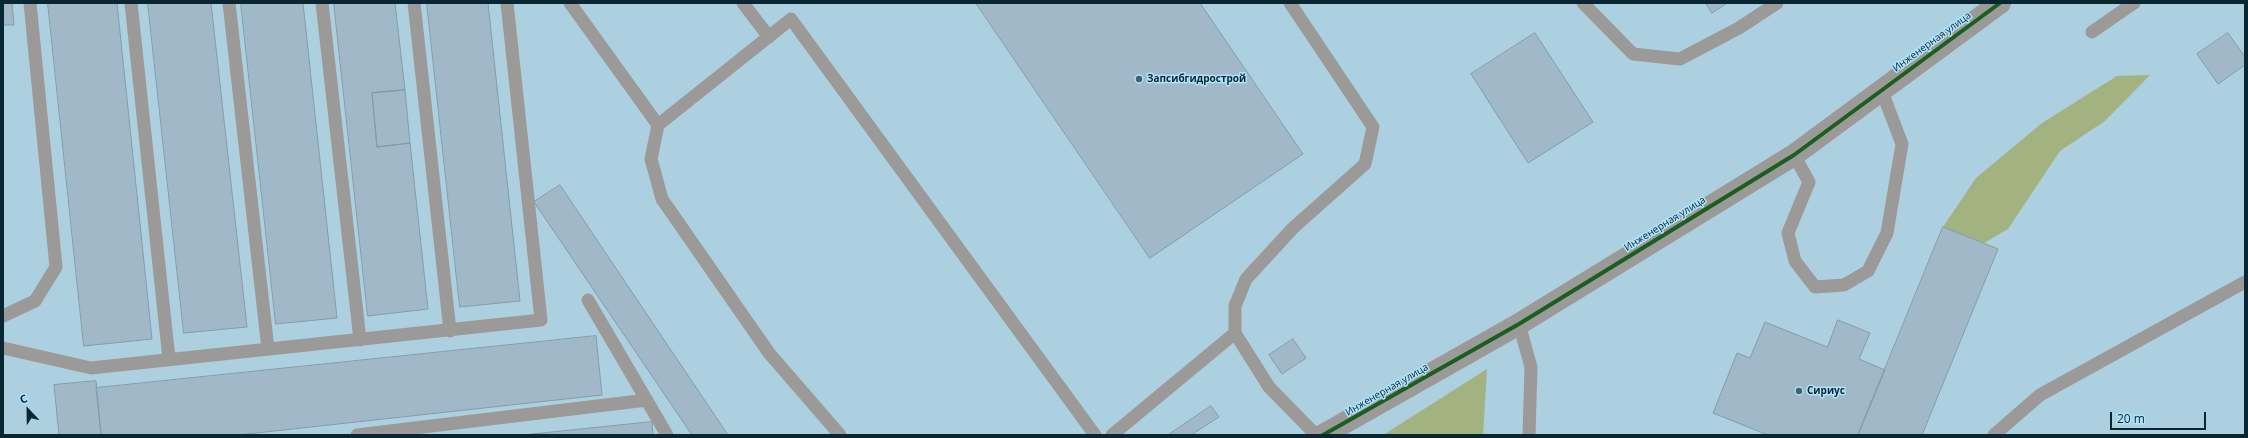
<!DOCTYPE html>
<meta charset="utf-8">
<style>
body{margin:0}
#map{position:relative;width:2248px;height:438px;overflow:hidden;background:#acd0e0;font-family:"Open Sans",sans-serif}
canvas{display:block}
.frame{position:absolute;inset:0;border:4px solid #0a2632;pointer-events:none}
.north{position:absolute;left:8px;top:390px;width:40px;height:40px;-webkit-text-stroke:3px #afe3fc;paint-order:stroke;rotate:338deg;font-size:11px;font-weight:700;line-height:16px;text-align:center;color:#0a2632}
.north::after{content:'';display:block;margin:auto;width:14px;height:18px;background:#0a2632;clip-path:polygon(50% 0,100% 100%,50% 72%,0 100%)}
.scale{position:absolute;left:2110px;top:412px;width:96px;height:18px;box-sizing:border-box;border:2px solid #0a2632;border-top:0;padding-left:5px;font-size:12px;line-height:14px;white-space:nowrap;color:#0a2632;-webkit-text-stroke:3px #afe3fc;paint-order:stroke}
</style>
<div id="map">
<canvas width="2248" height="438"></canvas>
<div class="frame"></div>
<div class="north">С</div>
<div class="scale">20 m</div>
</div>
<script>
const g = document.querySelector('canvas').getContext('2d');
g.lineJoin = 'round';
function paint(path, color) { g.fillStyle = color; g.fill(path, 'evenodd'); }
function stroke(path, color, width, dash) { g.strokeStyle = color; g.lineWidth = width; g.lineCap = dash ? 'butt' : 'round'; g.setLineDash(dash || []); g.stroke(path); }
function drawText(font, color, halo, rows, align = 'center') {
  g.font = font + ' "Open Sans",sans-serif'; g.lineWidth = 3; g.setLineDash([]); g.textBaseline = 'middle'; g.strokeStyle = halo; g.fillStyle = color; for (const [text, x, y, turn = 0] of rows) {
    g.save(); g.translate(x, y); g.rotate((+turn || 0) * Math.PI / 180); g.textAlign = isNaN(turn) ? turn : align; if (halo) g.strokeText(text, 0, 0); g.fillText(text, 0, 0); g.restore();
  }
}
const forest = new Path2D(`
 M2150,75L2105,121L2060,151L2008,229L1984,243L1943,227L1976,178L2042,123L2117,76Z
 M1487,369L1483,435H1383Z`);
const building = new Path2D(`
 M3,3H12L14,25H3Z
 M48,3H117L152,339L84,346Z
 M148,3H211L247,327L184,333Z
 M241,3H303L337,318L276,324Z
 M334,3H395L405,90L372,93L377,147L410,143L428,309L368,316Z
 M427,3H488L520,301L460,307Z
 M976,3H1200L1303,154L1150,258Z
 M1706,3H1725L1726,4L1712,13Z
 M1535,33L1593,122L1528,163L1471,74Z
 M2228,33L2245,57V65L2218,84L2197,54Z
 M405,90L410,143L377,147L372,93Z
 M560,185L728,435H692L534,202Z
 M1943,227L1998,249L1922,435H1858Z
 M1838,320L1870,333L1859,359L1885,370L1858,435H1768L1713,413L1737,353L1750,358L1765,322L1827,347Z
 M596,336L602,395L238,435H101L96,388Z
 M1293,339L1306,358L1282,374L1269,355Z
 M96,381L101,435H59L54,385Z
 M1211,406L1219,417L1191,435H1168Z
 M652,422L653,435H523Z`);
const lane = new Path2D(`
 M131,3L169,359
 M229,3L268,349
 M322,3L360,340
 M414,3L450,331
 M570,3L658,125
 M743,3L769,37
 M1290,3L1373,127L1365,164L1293,228L1246,279L1235,306V333L1269,387L1316,435
 M1583,3L1633,54L1680,59L1739,28L1777,3
 M2092,32L2134,3
 M1794,155L1809,182L1788,233L1795,261L1815,287L1844,285L1868,271L1887,233L1902,144L1881,89
 M588,300L667,435
 M3,316L35,301L56,267L30,3
 M1519,324L1531,367L1529,435
 M3,348L91,368L541,320L507,3
 M357,435L647,400
 M840,435L769,353L662,199L651,159L658,125L791,19L1095,435
 M1112,435L1235,333
 M1994,435L2040,395L2245,282`);
const street = new Path2D(`
 M1323,435L1519,324L1794,155L2000,3`);
const cycleway = new Path2D(`
 M1323,435L1519,324L1794,155L2000,3`);
const markers = [
 [1139,79,4,"#43626f"],
 [1799,391,4,"#43626f"]
];
const streetNames = [
 ["Инженерная улица",1932,42,-36],
 ["Инженерная улица",1665,224,-32],
 ["Инженерная улица",1387,390,-30]
];
const poiNames = [
 ["Запсибгидрострой",1147,79],
 ["Сириус",1807,391]
];
paint(forest, '#a3b281');
paint(building, '#a0b8c8');
stroke(building, '#839cab', 1);
stroke(lane, '#9c9a98', 13);
stroke(street, '#9c9a98', 22);
stroke(cycleway, '#1b5e20', 4);
for (const [x, y, r, color] of markers) { const dot = new Path2D(); dot.arc(x, y, r, 0, 2 * Math.PI); g.fillStyle = color; g.fill(dot); stroke(dot, '#afe3fc', 1.5); }
drawText('10px', '#0a2632', '#afe3fc', streetNames);
drawText('bold 10px', '#0a2632', '#afe3fc', poiNames, 'left');
</script>
